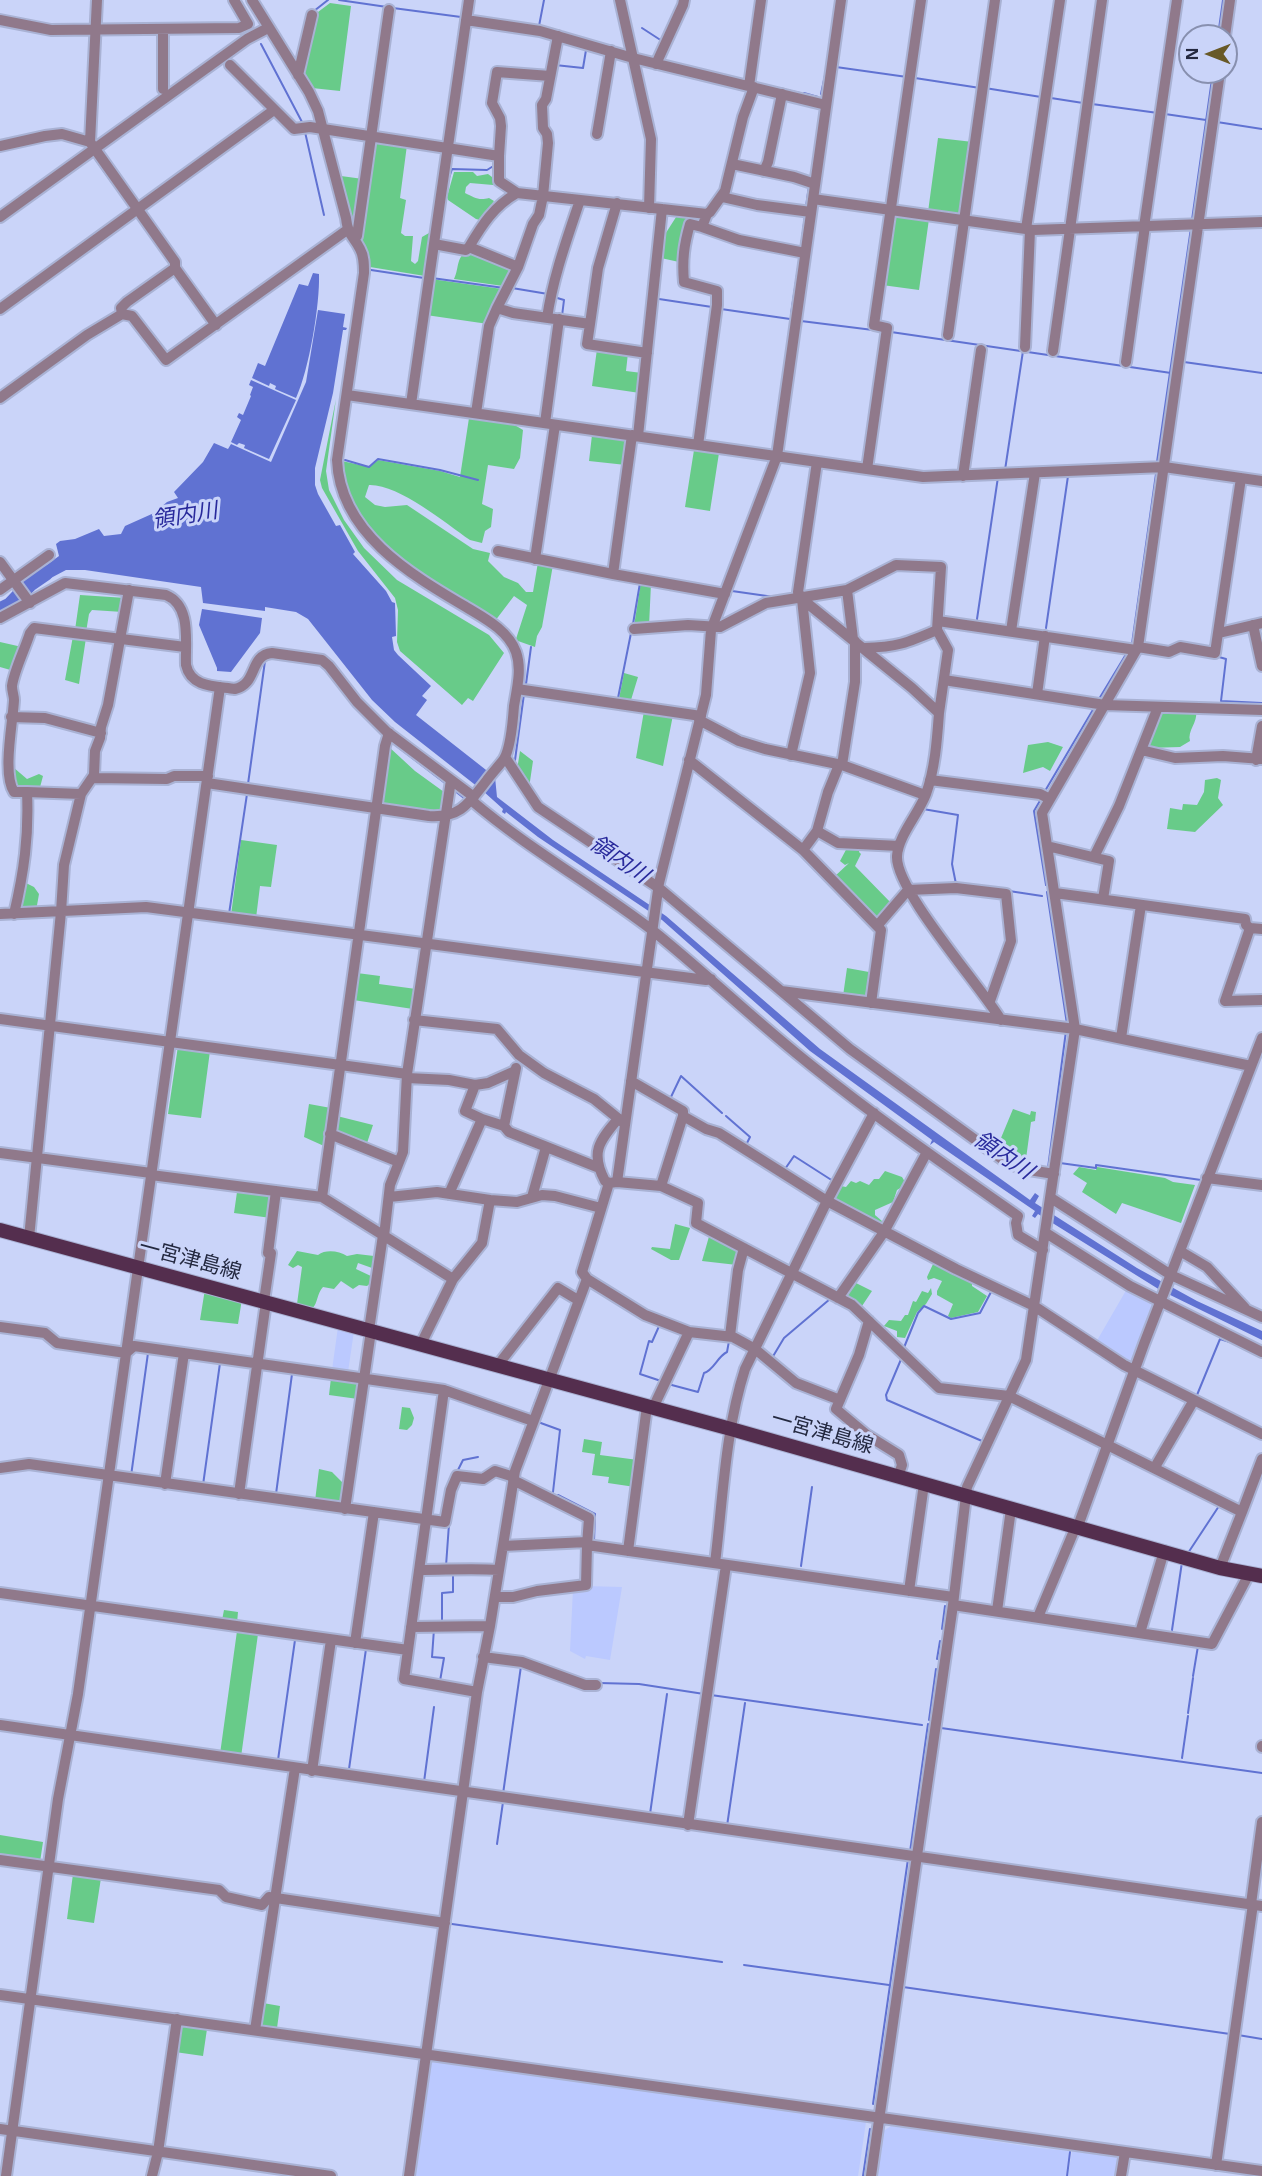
<!DOCTYPE html>
<meta charset="utf-8">
<style>
body{margin:0}
#map{position:relative;width:1262px;height:2176px;overflow:hidden;background:#cad4f9;font-family:"Open Sans",sans-serif}
canvas{display:block}
.north{position:absolute;left:1178px;top:24px;width:60px;height:60px;box-sizing:border-box;background:#cad4f9;border:2px solid #8890af;border-radius:50%;rotate:270deg;font-size:16px;font-weight:700;line-height:24px;text-align:center;color:#242940}
.north::after{content:'';display:block;margin:auto;width:21px;height:27px;background:#685927;clip-path:polygon(50% 0,100% 100%,50% 72%,0 100%)}
</style>
<div id="map">
<canvas width="1262" height="2176"></canvas>
<div class="north">N</div>
</div>
<script>
const g = document.querySelector('canvas').getContext('2d');
g.lineJoin = 'round';
function paint(path, color) { g.fillStyle = color; g.fill(path, 'evenodd'); }
function stroke(path, color, width, dash) { g.strokeStyle = color; g.lineWidth = width; g.lineCap = dash ? 'butt' : 'round'; g.setLineDash(dash || []); g.stroke(path); }
function drawText(font, color, halo, rows, align = 'center') {
  g.font = font + ' "Open Sans","Noto Sans JP",sans-serif'; g.lineWidth = 6; g.setLineDash([]); g.textBaseline = 'middle'; g.strokeStyle = halo; g.fillStyle = color; for (const [text, x, y, turn = 0] of rows) {
    g.save(); g.translate(x, y); g.rotate((+turn || 0) * Math.PI / 180); g.textAlign = isNaN(turn) ? turn : align; if (halo) g.strokeText(text, 0, 0); g.fillText(text, 0, 0); g.restore();
  }
}
const built = new Path2D(`
 M1128,1287L1156,1302L1134,1365L1095,1344Z
 M338,1327L354,1331L348,1372L332,1370Z
 M585,1586L622,1587L610,1660L586,1656L585,1659L570,1651L573,1589Z
 M431,2061L866,2122L858,2176H415Z
 M891,2126L1040,2148L1070,2151L1066,2176H876L882,2132Z
 M1072,2151L1116,2157L1120,2163L1118,2176H1068Z`);
const green = new Path2D(`
 M330,3L351,6L340,91L312,88L302,71L314,15Z
 M938,138L973,142L962,215L928,212Z
 M375,140L407,145L400,198L406,200L401,233L405,236H413L411,261L415,264L418,261L422,237L429,233L431,235L425,276L370,267L369,255L358,238Z
 M454,172H473L477,176L488,174L496,180L493,185L470,183L466,187L465,193C474,197 478,201 489,198L494,201L480,220L476,219L448,200L447,197Z
 M341,176L363,179L353,228V225Z
 M678,214H683L688,217V221L679,262L661,258L662,239Z
 M894,214L929,219L919,290L882,285Z
 M471,250L513,268L503,286L454,279C460,267 455,255 471,250Z
 M431,279L502,289L491,306L488,324L426,315Z
 M597,349L628,353L626,371L642,373L640,393L592,386Z
 M336,399L326,471L329,490L344,520L364,548L397,580L489,635L504,653L473,701L468,698L462,705L400,651L397,642L398,610L395,598L358,551L322,488L320,480Z
 M469,418L513,424L523,430L520,458L514,469L488,465L482,504L493,509L491,527L485,531L482,543L470,540C445,523 399,484 369,485L365,497L375,505L385,507L407,505L473,549L490,553L488,561L504,577L518,583L526,592H533L538,562L553,565L542,627L537,636L535,647L518,641L516,639L527,605L514,596L495,621C440,586 371,553 346,489C343,481 343,470 342,461L369,467L378,460L440,471L460,477Z
 M592,435L629,440L626,465L589,461Z
 M694,450L719,453L710,511L685,507Z
 M641,582L651,584L649,626H634Z
 M80,595L126,598L123,612L92,610L89,614L86,632L75,630Z
 M73,636L86,638L79,684L65,680Z
 M0,642L22,647L14,671L0,667Z
 M624,673L638,677L631,700L619,699Z
 M644,711L673,715L663,766L636,758Z
 M1159,711L1196,712C1198,722 1187,731 1190,741L1180,747L1147,748Z
 M1048,742L1063,747L1050,771L1043,767L1023,773L1028,745Z
 M389,747L415,771L444,792L442,811L379,803Z
 M520,751L533,761L529,788L517,770Z
 M13,767L27,779L39,774L43,776L39,791L16,790L12,786Z
 M1217,778L1221,780L1218,798L1223,805L1195,832L1167,829L1170,808L1182,810L1183,804L1197,805L1204,792L1205,780Z
 M241,840L277,845L271,887L260,886L256,918L231,915Z
 M848,846L860,847L859,852L861,854L855,866L893,905L878,921L834,877L849,863L845,865L840,861Z
 M24,882L34,887L39,894L36,911L19,912Z
 M847,968L869,972L865,998L843,996Z
 M357,973L380,976L379,984L416,989L413,1009L353,1000Z
 M178,1046L210,1051L201,1118L168,1114Z
 M309,1104L331,1108L324,1146L304,1137Z
 M1013,1109L1030,1115L1031,1111L1036,1112L1035,1121L1031,1122L1025,1166L1017,1164L996,1150Z
 M337,1116L373,1125L366,1146L335,1134Z
 M1079,1167L1096,1170L1097,1167L1165,1178L1173,1182L1195,1185L1181,1223L1122,1203L1116,1214L1082,1192L1087,1183L1073,1174Z
 M885,1171L902,1177L905,1182L902,1187L897,1190L893,1202L875,1210V1215L882,1221L881,1224L835,1200L841,1186L846,1187L851,1181L856,1183L860,1181L869,1185L874,1179H879Z
 M237,1192L274,1197L271,1218L234,1213Z
 M675,1224L690,1228L679,1260H671L651,1249L652,1247L670,1249Z
 M710,1233L740,1249L737,1265L702,1261Z
 M297,1251L318,1255C326,1249 339,1251 347,1256L357,1254L374,1256L376,1259L374,1267L372,1268L358,1263L356,1269L373,1277L372,1282L367,1286L359,1285L353,1289L341,1281L334,1289L323,1287C317,1293 318,1303 312,1309L297,1304L302,1267L298,1265L293,1268L288,1265Z
 M934,1262L972,1282V1286L987,1296L978,1312L951,1318L948,1316L953,1304L937,1295V1291L942,1281L934,1278L928,1280L927,1277Z
 M854,1282L872,1291L862,1306L846,1298Z
 M931,1288L932,1294L926,1304L917,1312L905,1338L897,1337V1331L884,1326L889,1320L901,1321L905,1315H908L913,1301L916,1302L922,1291L928,1293Z
 M205,1289L242,1299L238,1324L200,1320Z
 M331,1378L361,1382L358,1399L329,1395Z
 M402,1407L410,1408L414,1418L412,1425L407,1430L399,1429Z
 M584,1439L602,1442L600,1455L638,1460L635,1487L608,1483L609,1477L592,1475L595,1454L582,1452Z
 M319,1469L332,1472L344,1484L341,1504L315,1501Z
 M224,1610L238,1612L237,1623L222,1620Z
 M237,1631L258,1634L241,1757L220,1754Z
 M0,1835L43,1842L40,1862L0,1856Z
 M73,1874L101,1878L94,1923L67,1919Z
 M263,2003L280,2006L277,2028L260,2025Z
 M179,2025L207,2029L203,2056L175,2052Z`);
const water = new Path2D(`
 M313,273L319,274C320,305 309,370 296,398L275,389L276,386L270,383L269,386L252,378L258,363L265,366L299,284L308,286Z
 M318,310L345,314L343,327L347,328L346,330H343L333,393L315,468V485L318,494L336,526L340,525L355,552L353,554L386,591L392,602L395,603L396,636L392,637L394,650L398,655L431,686L422,696L427,700L416,715L495,777L497,797L553,840L666,916L820,1049L1030,1200L1035,1193L1039,1196L1035,1203L1137,1268L1197,1301L1262,1331V1340L1160,1290L1038,1214L1035,1218L1032,1216L1035,1211L934,1142L930,1145L932,1140L810,1051L662,920L538,837L506,812L505,814L502,812L503,809L483,791L395,722L372,700L308,619L296,612L265,607V611L203,603L201,587L85,570H66L32,588L28,581L41,569L59,556L56,544L60,541L75,539L99,529L104,536L121,534L125,526L154,513L167,502L178,498L174,492L203,462L214,443L228,449L231,444L271,462L306,382Z
 M251,380L296,400L269,459L244,448L245,445L239,443L237,445L231,442L241,420L237,417L239,413L243,415L251,396L250,395L253,387L249,385Z
 M202,609L262,618L260,633L231,672L217,671V668L199,625Z`);
const stream = new Path2D(`
 M339,0L387,7
 M393,8L461,17
 M314,11L328,0
 M539,26L544,0
 M642,28L662,41
 M251,30L252,28
 M1218,36L1223,0
 M261,44L302,122
 M555,65L583,68L586,50
 M836,67L907,77
 M915,78L980,88
 M756,83L800,93
 M985,88L1041,97
 M804,93L818,97
 M821,94L827,66
 M1051,98L1083,103
 M1092,104L1158,113
 M1165,114L1206,120
 M1217,122L1262,129
 M305,132L324,215
 M96,160L113,184
 M448,181L452,169L487,170L495,165
 M806,207L809,186
 M1192,220L1213,72
 M801,247L805,215
 M371,270L424,278
 M432,278L504,288
 M512,288L548,294
 M554,297L564,300L562,316
 M659,299L712,307
 M721,309L790,319
 M791,314L800,255
 M801,321L873,330
 M891,332L1171,373
 M1184,362L1262,373
 M345,460L369,467L378,459L440,470L478,480
 M1157,462L1191,228
 M1005,470L1023,351
 M732,591L774,597
 M977,619L998,477
 M633,624L640,583
 M1046,628L1068,476
 M1132,644L1156,474
 M1219,657L1226,659L1221,701L1262,703
 M526,684L531,647
 M618,698L631,633
 M1099,699L1128,651
 M390,741L445,783
 M515,760L524,694
 M248,784L265,661
 M455,791L464,798
 M1045,791L1094,708
 M1041,799L1034,811L1046,885
 M474,809L481,815
 M923,809L958,815L952,864L956,884
 M1009,891L1042,896
 M1047,892L1067,1024
 M229,914L247,794
 M670,1099L681,1076L722,1113
 M726,1116L750,1137L746,1145
 M1060,1163L1096,1168V1165L1201,1180
 M779,1165L785,1169L794,1156L833,1181
 M1048,1168L1066,1031
 M660,1324L652,1342L649,1341L640,1374L661,1381
 M903,1350L918,1313L924,1306L951,1319L980,1313L991,1292
 M902,1357L886,1395L887,1400L982,1441
 M772,1358L784,1338L830,1299
 M668,1384L698,1392L704,1373C714,1370 717,1357 727,1352L729,1341H731
 M538,1394L542,1383
 M1197,1395L1220,1339L1233,1343
 M532,1410L536,1399
 M538,1422L560,1430L553,1492
 M457,1472L463,1460L478,1457
 M131,1476L148,1353
 M203,1485L220,1363
 M276,1494L292,1374
 M558,1495L595,1514L594,1541
 M1188,1553L1219,1506
 M446,1566L449,1524
 M801,1566L812,1487
 M963,1601L995,1606
 M442,1622V1593L453,1592V1574
 M434,1629L432,1657L444,1658L440,1681
 M942,1629L945,1606
 M1172,1630L1182,1562
 M937,1659L940,1641
 M1193,1676L1198,1646
 M599,1683L639,1684L704,1694
 M711,1695L922,1725
 M1188,1713L1193,1678
 M929,1720L936,1669
 M941,1728L1262,1773
 M1182,1758L1188,1716
 M278,1760L295,1640
 M349,1769L366,1649
 M424,1782L434,1707
 M503,1794L521,1666
 M650,1814L667,1694
 M727,1826L745,1703
 M497,1844L503,1802
 M910,1852L928,1724
 M452,1924L722,1962
 M744,1965L889,1985
 M903,1987L1230,2034
 M1238,2035L1262,2039
 M873,2104L908,1859
 M863,2176L870,2129
 M1067,2176L1070,2152`);
const river = new Path2D(`
 M0,610L10,605L30,584L46,573`);
const minor = new Path2D(`
 M620,0L651,139L649,208
 M0,20L51,30L239,28L248,24L234,0
 M466,20L540,31L633,58L826,105
 M163,29V89
 M558,36L546,99L542,105L543,128L547,134L548,143L543,196L539,215L533,224L518,267L497,308L513,313L590,324L587,344L647,353
 M1225,36L1230,0
 M656,64L683,5L684,0
 M230,65L294,129L310,127L499,156V181L517,193
 M298,75L312,15
 M749,86L761,0
 M597,134L611,51
 M90,142L97,0
 M0,146L45,136L62,134L90,142L175,262V268L216,325
 M499,156L501,126L500,118L492,103L497,72L550,76
 M732,164L794,177L815,184
 M764,171L768,162L782,94
 M722,197L757,205L811,212
 M813,199L1033,230L1262,222
 M0,217L247,39L268,28
 M702,227L739,240L805,253
 M1144,227L1177,0
 M1026,229L1060,0
 M353,238L357,236L389,10
 M434,244L466,250L469,247L518,267
 M469,247C482,225 494,206 517,193L707,214L710,212L725,191L743,117L754,87
 M0,309L274,110
 M122,314L121,308L127,302L175,268
 M547,318C553,277 567,239 580,200
 M590,324L598,268L617,203
 M948,335L995,0
 M1025,347L1030,230
 M1053,351L1102,0
 M1126,362L1145,226
 M347,395L923,477L1164,467L1262,481
 M0,398L87,335L122,314L132,316L166,360L347,230
 M411,404L469,0
 M476,413L489,326L497,308
 M545,423L559,319
 M638,436L662,209
 M698,445L717,305V291L684,282C682,260 684,245 690,224L702,227L707,214
 M867,469L887,328L874,325L921,0
 M963,476L981,350
 M498,551L613,574L725,594
 M535,559L555,425
 M0,562L30,603
 M613,574L632,435
 M0,590L49,555
 M847,590L853,639
 M802,599L912,688L939,713C937,740 935,769 926,794C919,813 898,836 897,856C895,890 980,985 1001,1020
 M0,618L65,583L166,595C192,606 185,642 186,665C191,688 216,686 235,689C258,684 249,655 272,653L322,660L329,666L357,702L387,732L474,797
 M938,621L1136,650
 M1253,625L1262,666
 M634,629L688,625L720,627L766,603L847,590L896,565L941,567L937,630C907,643 897,647 864,648
 M937,630L948,650L939,713
 M1011,631L1035,473
 M1219,633L1262,623
 M1138,647L1169,652L1180,647L1215,653L1241,478
 M944,680L1105,705L1262,710
 M517,689L701,716
 M1037,694L1045,636
 M11,717L45,718L101,733
 M699,720L739,741L765,749L842,765L925,795
 M1141,750L1175,758L1223,756L1262,759
 M791,755L810,673L802,599L798,592L817,462
 M505,757L538,807L659,888L850,1049L1006,1162L1023,1169L1054,1174
 M689,760L803,850L881,930L871,1003
 M1256,760L1262,726
 M842,765L855,682V641
 M93,778L167,779L174,776H208
 M930,780L1040,794L1050,799
 M207,783L429,816C461,818 469,803 487,780C492,773 499,766 504,759C511,747 513,720 514,706C517,688 522,669 516,652C508,630 484,618 466,607C410,574 340,533 337,460L364,273C364,264 364,256 360,249C353,235 348,236 346,218L318,111L309,92L252,0
 M27,792L81,794
 M471,800C527,848 593,885 652,930C707,974 757,1023 812,1066C878,1119 948,1167 1018,1216L1016,1223L1018,1235L1043,1250
 M817,831L838,843L899,846
 M1047,846L1109,861L1103,899
 M803,850L817,831L828,792L839,765
 M1094,857L1119,806L1158,707
 M1055,893L1245,919L1246,925L1250,928L1262,929
 M0,914L146,907L706,980L711,979
 M14,914C24,872 29,836 27,792H14C2,774 13,722 14,700C14,696 12,691 12,686C14,671 25,649 30,633L34,628L185,647
 M877,926L908,890L956,888L1006,894L1011,941L990,1001
 M1250,928L1225,1001L1262,1000
 M781,991L1075,1029L1251,1066
 M0,1019L407,1074
 M414,1020L497,1029L519,1055L544,1073L594,1099L625,1124
 M1121,1038L1141,905
 M407,1078L449,1080L475,1085L488,1083L515,1071
 M631,1081L683,1111V1116L706,1129L719,1133L827,1201L956,1269L1034,1306L1124,1365L1262,1434
 M475,1085L465,1111L482,1119
 M504,1126L516,1068
 M330,1134L399,1162
 M0,1153L151,1173
 M151,1175L322,1197L453,1279
 M1207,1178L1262,1185
 M617,1182L661,1186L698,1203L696,1223L852,1305L939,1388L1009,1396L1242,1512L1220,1568
 M609,1183L605,1181C590,1153 599,1141 618,1119
 M661,1186L683,1116
 M449,1194L482,1119L504,1126L509,1132L597,1167
 M322,1197L385,746L389,733
 M389,1197L437,1192L490,1200
 M532,1197L546,1147
 M1051,1198L1171,1275L1262,1317
 M1046,1233L1130,1286L1262,1352
 M384,1236L390,1185L403,1152L407,1074L451,780
 M29,1238L61,912L64,865L81,794L94,775L95,751L100,738L101,727L108,705L129,590
 M1180,1251L1207,1267L1245,1308
 M587,1279L645,1315L689,1332L653,1408
 M838,1298L884,1232L927,1152
 M264,1301L271,1253H268L276,1191
 M869,1321L859,1355L836,1409L867,1435L899,1455L902,1465L898,1477
 M0,1327L45,1333L57,1343L126,1353L134,1346L444,1390L533,1421
 M369,1330L383,1235
 M689,1332L733,1337L755,1349
 M730,1336L738,1270L744,1248
 M421,1344L453,1279L482,1243L490,1200L517,1202L542,1195L555,1196L601,1208
 M755,1349L796,1383L840,1400
 M498,1365L558,1288L578,1300
 M444,1390L404,1679L477,1692
 M1155,1467L1194,1400
 M0,1468L29,1464L445,1522L451,1490L457,1476L483,1479L495,1471L514,1477
 M513,1480L589,1518L587,1545L953,1597
 M165,1484L184,1353
 M239,1494L266,1302
 M345,1509L371,1331
 M1242,1512L1262,1459
 M1078,1526L1144,1344L1262,1038
 M503,1546L587,1542
 M628,1551L647,1406
 M715,1563C723,1499 725,1431 745,1369L827,1201L874,1113
 M419,1570C446,1570 472,1568 499,1570
 M909,1591L924,1484
 M0,1593L408,1650
 M495,1597H513L537,1591L586,1585L587,1545
 M953,1605L1212,1644L1249,1574
 M997,1611L1011,1509
 M1038,1617L1076,1526
 M411,1627L490,1626
 M1140,1633L1164,1551
 M355,1643L374,1512
 M483,1657L522,1662L585,1685H596
 M0,1725L1262,1906
 M1262,1746V1747
 M312,1771L331,1640
 M688,1825L726,1565
 M0,1860L219,1890L226,1897L262,1905L269,1897L445,1923
 M1251,1904L1262,1822
 M0,1995L1262,2171
 M255,2030L295,1768
 M0,2129L331,2176
 M1216,2165L1253,1904
 M6,2176L58,1799L78,1694L220,687
 M152,2176L158,2152L177,2019
 M409,2176L477,1692L490,1626L515,1471L587,1279L582,1272L609,1183L617,1182L659,883L706,695L711,630L777,456L841,0
 M871,2176L953,1605L967,1487L1026,1360L1075,1029L1042,813L1138,647L1220,72
 M1121,2176L1125,2152`);
const major = new Path2D(`
 M0,1230L731,1429L1220,1568L1262,1576`);
const streetNames = [
 ["一宮津島線",190,1260,15],
 ["一宮津島線",822,1433,16]
];
const waterNames = [
 ["領内川",185,516,-9],
 ["領内川",619,860,34],
 ["領内川",1003,1156,34]
];
paint(built, '#bbc9ff');
paint(green, '#68cb89');
paint(water, '#6072d2');
stroke(stream, '#6072d2', 2);
stroke(river, '#6072d2', 15);
stroke(minor, '#a9b2d4', 14);
stroke(major, '#a9b2d4', 16);
stroke(minor, '#90798b', 10);
stroke(major, '#542e4e', 14);
drawText('21px', '#242940', '#cad4f9', streetNames);
drawText('italic 22px', '#292a9c', '#cad4f9', waterNames);
</script>
